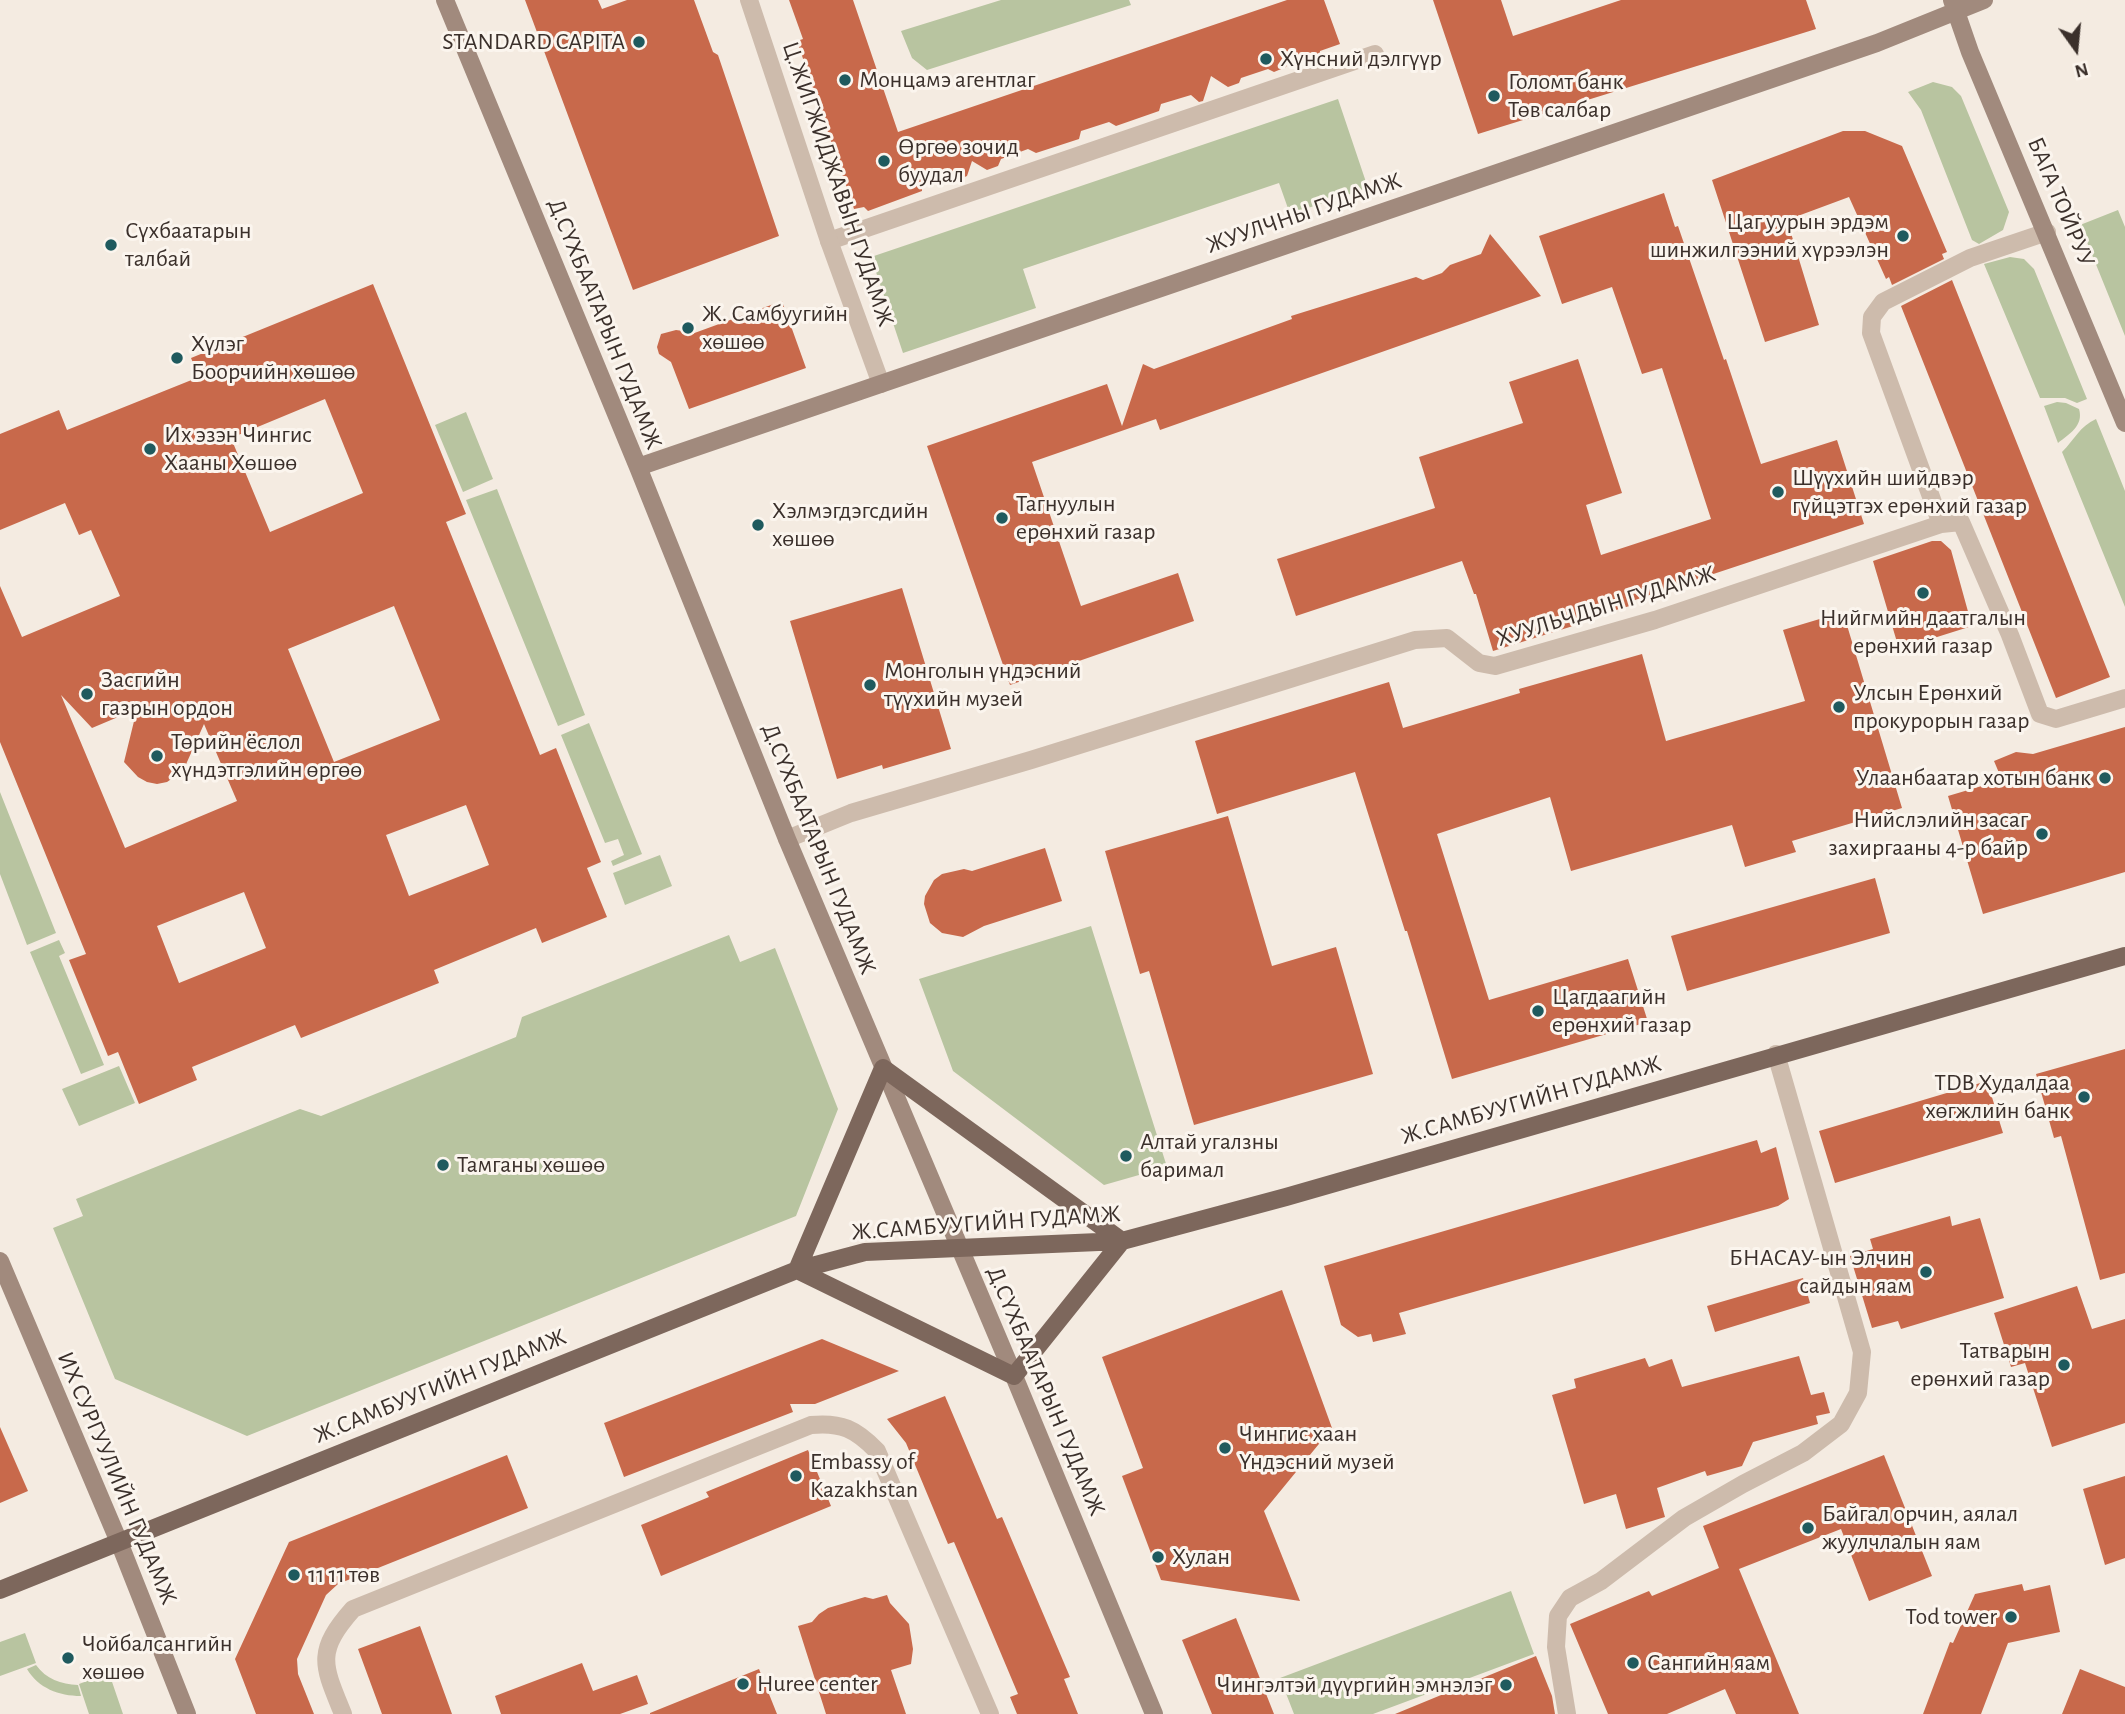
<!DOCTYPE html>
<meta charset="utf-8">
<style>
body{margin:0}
#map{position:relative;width:2125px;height:1714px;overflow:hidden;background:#f4ebe1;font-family:"Alegreya Sans",sans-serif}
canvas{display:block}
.north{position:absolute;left:2041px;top:14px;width:70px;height:70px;-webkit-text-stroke:5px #fbf5ee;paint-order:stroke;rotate:165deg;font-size:19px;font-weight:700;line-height:28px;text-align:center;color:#3b302b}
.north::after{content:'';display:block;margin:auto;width:24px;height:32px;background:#3b302b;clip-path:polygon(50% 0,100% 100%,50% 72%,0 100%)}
</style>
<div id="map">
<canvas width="2125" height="1714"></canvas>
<div class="north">N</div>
</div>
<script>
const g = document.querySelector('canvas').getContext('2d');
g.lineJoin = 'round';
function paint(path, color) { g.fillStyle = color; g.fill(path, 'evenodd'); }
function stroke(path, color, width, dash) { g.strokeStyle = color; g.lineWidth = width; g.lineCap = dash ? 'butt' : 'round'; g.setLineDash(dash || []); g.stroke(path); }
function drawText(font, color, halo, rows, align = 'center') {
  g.font = font + ' "Alegreya Sans",sans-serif'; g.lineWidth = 6; g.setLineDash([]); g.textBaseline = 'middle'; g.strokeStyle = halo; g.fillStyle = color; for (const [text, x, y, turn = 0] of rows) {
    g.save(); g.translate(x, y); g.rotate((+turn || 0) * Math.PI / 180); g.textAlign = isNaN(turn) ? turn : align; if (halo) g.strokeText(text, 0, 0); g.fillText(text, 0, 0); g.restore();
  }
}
const green = new Path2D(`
 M1001,0H1129L1131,5L927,70L912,58L901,31Z
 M1933,82L1952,87L1961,96L2009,212L2003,230L1979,244L1972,240L1921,110L1908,92Z
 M1338,99L1368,188L1290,214L1279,183L1023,269L1036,308L903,353L871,257Z
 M2118,210L2125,227V336L2080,225Z
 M2010,257L2024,259L2034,269L2087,399L2077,403L2065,398H2040L1984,264Z
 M2057,402L2066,403L2079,409C2084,426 2069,434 2058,443L2044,406Z
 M466,412L493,479L463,492L435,425Z
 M2096,419L2125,491V607L2062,452C2074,440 2080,426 2096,419Z
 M497,489L585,715L558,726L466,500Z
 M589,723L642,854L613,866L611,861L624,855L618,839L605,843L561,735Z
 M0,792L56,933L27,945L0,874Z
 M660,855L672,886L625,905L613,873Z
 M1091,926L1167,1167L1104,1185L953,1071L919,979Z
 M729,935L740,962L775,948L838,1109L796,1216L247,1436L115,1379L53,1228L83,1216L76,1199L300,1109L321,1116L516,1037L522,1017Z
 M59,940L65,953L59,956L104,1065L81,1074L30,952Z
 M119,1066L135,1103L79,1126L62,1089Z
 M1511,1591L1534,1654L1373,1714H1294L1280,1678Z
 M25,1633L36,1663L0,1676V1642Z
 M36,1665C46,1679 61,1684 78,1685L81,1696C59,1696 38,1688 27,1669Z
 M109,1673L123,1714H89L79,1684Z`);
const building = new Path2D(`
 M525,0H598L602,9L627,0H694L713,52L718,55L779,236L633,290Z
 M789,0H853L898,132L1287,0H1324L1340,44L1320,51V56L1305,61L1293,52L1286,67L1274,72L1268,69L1241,78L1239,83L1228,87L1211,76L1203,101L1199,102L1191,95L1161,104L1159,111L1116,126L1109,122L1081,131L1079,139L1036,153L1028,149L1001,159L998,166L987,170L972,161L967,176L955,181L951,177L936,182L922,187V191L868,211L864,207L854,209L797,41L803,39Z
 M1433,0H1501L1513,36L1621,0H1806L1816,29L1478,134Z
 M1843,131H1865L1902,146L1947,252L1942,254L1944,259L1892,285L1889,277L1886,279L1849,197L1787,220L1819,325L1765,342L1712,180Z
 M1664,193L1675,227L1678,226L1724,360L1726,359L1761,464L1837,440L1864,524L1632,601L1633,605L1572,623L1573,626L1493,651L1476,594H1474L1462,561L1296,616L1277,559L1435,508L1419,457L1523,423L1509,382L1578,359L1622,493L1586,505L1601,555L1711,519L1662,368L1642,374L1612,287L1562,304L1539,236Z
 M1490,234L1541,296L1160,430L1156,419L1032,462L1081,606L1178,573L1194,621L1010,685L927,446L1107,384L1122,426L1143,364L1154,369L1292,319L1291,316L1416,277L1423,280L1442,273L1450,265L1481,254Z
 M1952,280L2110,677L2056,698L1901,306Z
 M373,284L466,514L446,522L540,755L556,748L601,862L587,868L607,917L542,943L536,928L434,970L439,983L301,1038L295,1025L192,1067L197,1080L139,1104L118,1052L108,1056L69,960L86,954L0,742V586L22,637L120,596L91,530L79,535L65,503L0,530V434L59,410L67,430L199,377L191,358ZM325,399L363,493L270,532L231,438ZM394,606L440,720L334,762L288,649ZM61,695L92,728L137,709L124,762L138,777L147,782L157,784L167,782L183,771L204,724L237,801L125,848ZM466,805L489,865L409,896L386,835ZM244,892L266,948L179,983L157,926Z
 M782,301L806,368L689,409L671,362L659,354L657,347L661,334L676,330L683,331L689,335Z
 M1932,541H1941L1951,550L1972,626L1899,649L1873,561Z
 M902,588L951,749L883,769L882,765L837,779L790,621Z
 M1843,612L1902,808L1792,841L1796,852L1745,867L1732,825L1571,871L1550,797L1437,834L1489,1000L1628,959L1648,1022L1452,1079L1407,931H1405L1355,772L1217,814L1195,741L1389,682L1403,728L1520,693L1519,689L1642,654L1666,741L1805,701L1783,630Z
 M2125,727V872L1983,914L1948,796L2002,780L1994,761L2016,752L2033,754Z
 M1228,816L1272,966L1336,947L1373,1074L1194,1125L1149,971L1140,974L1105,851Z
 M1045,848L1062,901L984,926L963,937L942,933L930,923L924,904L925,896L934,880L942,874L964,869L972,871Z
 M1875,878L1890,933L1687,991L1671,936Z
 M2125,1049V1273L2100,1280L2061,1136L2054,1138L2036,1074Z
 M1987,1081L2003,1133L1835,1183L1819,1131Z
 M1757,1140L1761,1153L1776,1147L1789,1199L1778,1206L1399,1313L1406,1334L1373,1342L1371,1334L1358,1337L1341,1325L1324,1266Z
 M1950,1216L1952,1226L1980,1218L2004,1298L1901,1329L1898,1321L1872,1328L1850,1256L1873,1249L1870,1239Z
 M1803,1278L1810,1303L1715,1332L1707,1306Z
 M2077,1286L2092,1329L2125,1319V1423L2052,1447L2025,1363L2011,1367L1994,1313Z
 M1282,1290L1332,1428L1264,1511L1300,1601L1161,1580L1122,1476L1143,1468L1102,1357Z
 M822,1339L899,1371L815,1404H790L793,1412L624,1477L604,1423Z
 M1799,1356L1811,1395L1824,1392L1830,1413L1816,1416L1818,1424L1753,1442L1742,1466L1707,1476L1705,1471L1657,1488L1665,1517L1626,1529L1616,1494L1584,1504L1552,1395L1576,1388L1574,1379L1645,1358L1649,1367L1672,1359L1682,1387Z
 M945,1396L997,1519L1002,1517L1070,1677L1064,1679L1078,1714H1017L1010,1697L1018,1694L954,1542L948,1544L906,1443L887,1419Z
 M0,1427L28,1491L0,1503Z
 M808,1450L831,1506L661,1576L641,1525L709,1497L706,1492Z
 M507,1455L528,1508L338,1584L326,1595L297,1659L298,1674L314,1714H256L235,1659L289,1542Z
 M1884,1455L1932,1576L1869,1601L1841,1529L1739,1569L1799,1714H1736L1725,1689L1667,1714H1608L1570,1624L1649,1591L1652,1596L1719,1568L1703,1526Z
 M2125,1476V1558L2105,1565L2083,1489Z
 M2022,1584L2024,1591L2050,1585L2060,1632L2008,1643L1981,1714H1923L1950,1642L1953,1643L1975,1594Z
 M887,1595L890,1603L909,1624L913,1649L911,1664L891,1670L906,1714H826L798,1626L812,1622L819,1614L828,1608L865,1597L873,1599Z
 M1236,1618L1274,1714H1212L1182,1640Z
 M420,1626L452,1714H382L358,1649Z
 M1536,1656L1552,1696L1555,1714H1395Z
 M582,1663L593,1691L637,1675L648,1704L620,1714H501L495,1696Z
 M759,1669L777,1714H650V1713Z
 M2080,1669L2125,1687V1714H2062Z`);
const pedestrian = new Path2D(`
 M829,241L1375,54`);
const minor = new Path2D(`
 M749,0L829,241L881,384
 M1941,524L1871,333L1872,317L1883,302L1970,258L2047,232
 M787,839L851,813L1031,760L1415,640L1447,638L1479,663L1495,666L1655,620L1941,524L1961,522L2010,635L2040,714L2056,719L2125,698
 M343,1714C323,1665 315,1652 353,1609L811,1425C841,1422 856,1429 877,1451L990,1714
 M1567,1714L1556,1647L1558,1616L1570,1598L1601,1581L1684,1518L1743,1484L1803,1453L1841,1424L1858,1393L1862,1352L1776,1054`);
const secondary = new Path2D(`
 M445,0L638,467L787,839L1014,1376L1154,1714
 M1952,0L1970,52L2125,423
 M638,467L1877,43L1984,0
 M0,1261L119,1542L187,1714`);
const primary = new Path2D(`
 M883,1068L1122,1241L1014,1376L797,1270Z
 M0,1590L797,1270L865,1252L1122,1241L1286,1197L2125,956`);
const markers = [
 [639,42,7,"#1f5a5e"],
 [1266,59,7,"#1f5a5e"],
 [845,80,7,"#1f5a5e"],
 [1494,96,7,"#1f5a5e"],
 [884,161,7,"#1f5a5e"],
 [1903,236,7,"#1f5a5e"],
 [111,245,7,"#1f5a5e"],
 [688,328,7,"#1f5a5e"],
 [177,358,7,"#1f5a5e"],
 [150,449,7,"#1f5a5e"],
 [1778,492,7,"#1f5a5e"],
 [1002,518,7,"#1f5a5e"],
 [758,525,7,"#1f5a5e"],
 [1923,593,7,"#1f5a5e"],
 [870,685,7,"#1f5a5e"],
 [87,694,7,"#1f5a5e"],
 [1839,707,7,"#1f5a5e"],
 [157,756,7,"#1f5a5e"],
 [2105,778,7,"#1f5a5e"],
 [2042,834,7,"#1f5a5e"],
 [1538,1011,7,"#1f5a5e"],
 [2084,1097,7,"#1f5a5e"],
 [1126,1156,7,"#1f5a5e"],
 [443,1165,7,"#1f5a5e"],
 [1926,1272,7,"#1f5a5e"],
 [2064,1365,7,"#1f5a5e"],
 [1225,1448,7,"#1f5a5e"],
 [796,1476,7,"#1f5a5e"],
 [1808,1528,7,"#1f5a5e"],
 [1158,1557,7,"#1f5a5e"],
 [294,1575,7,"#1f5a5e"],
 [2011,1617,7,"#1f5a5e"],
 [68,1658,7,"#1f5a5e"],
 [1633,1663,7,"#1f5a5e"],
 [743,1684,7,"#1f5a5e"],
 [1506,1685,7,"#1f5a5e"]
];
const poiNames = [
 ["STANDARD CAPITA",625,42,"right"],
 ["Хүнсний дэлгүүр",1280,59],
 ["Монцамэ агентлаг",859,80],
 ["Голомт банк",1508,82],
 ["Төв салбар",1508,110],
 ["Өргөө зочид",898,147],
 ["буудал",898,175],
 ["Цаг уурын эрдэм",1889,222,"right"],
 ["шинжилгээний хүрээлэн",1889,250,"right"],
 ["Сүхбаатарын",125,231],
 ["талбай",125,259],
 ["Ж. Самбуугийн",702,314],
 ["хөшөө",702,342],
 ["Хүлэг",191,344],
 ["Боорчийн хөшөө",191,372],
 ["Их эзэн Чингис",164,435],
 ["Хааны Хөшөө",164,463],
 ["Шүүхийн шийдвэр",1792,478],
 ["гүйцэтгэх ерөнхий газар",1792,506],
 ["Тагнуулын",1016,504],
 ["ерөнхий газар",1016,532],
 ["Хэлмэгдэгсдийн",772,511],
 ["хөшөө",772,539],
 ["Нийгмийн даатгалын",1923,618,"center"],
 ["ерөнхий газар",1923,646,"center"],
 ["Монголын үндэсний",884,671],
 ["түүхийн музей",884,699],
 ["Засгийн",101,680],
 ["газрын ордон",101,708],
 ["Улсын Ерөнхий",1853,693],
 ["прокурорын газар",1853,721],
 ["Төрийн ёслол",171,742],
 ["хүндэтгэлийн өргөө",171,770],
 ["Улаанбаатар хотын банк",2091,778,"right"],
 ["Нийслэлийн засаг",2028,820,"right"],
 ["захиргааны 4-р байр",2028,848,"right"],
 ["Цагдаагийн",1552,997],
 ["ерөнхий газар",1552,1025],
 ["TDB Худалдаа",2070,1083,"right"],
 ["хөгжлийн банк",2070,1111,"right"],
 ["Алтай угалзны",1140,1142],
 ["баримал",1140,1170],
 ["Тамганы хөшөө",457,1165],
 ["БНАСАУ-ын Элчин",1912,1258,"right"],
 ["сайдын яам",1912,1286,"right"],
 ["Татварын",2050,1351,"right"],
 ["ерөнхий газар",2050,1379,"right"],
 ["Чингис хаан",1239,1434],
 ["Үндэсний музей",1239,1462],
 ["Embassy of",810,1462],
 ["Kazakhstan",810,1490],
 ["Байгал орчин, аялал",1822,1514],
 ["жуулчлалын яам",1822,1542],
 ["Хулан",1172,1557],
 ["11 11 төв",308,1575],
 ["Tod tower",1997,1617,"right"],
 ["Чойбалсангийн",82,1644],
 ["хөшөө",82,1672],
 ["Сангийн яам",1647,1663],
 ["Huree center",757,1684],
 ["Чингэлтэй дүүргийн эмнэлэг",1492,1685,"right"]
];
const streetNames = [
 ["Ц.ЖИГЖИДЖАВЫН ГУДАМЖ",838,184,71],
 ["БАГА ТОЙРУУ",2061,202,67],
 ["ЖУУЛЧНЫ ГУДАМЖ",1304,213,-19],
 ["Д.СҮХБААТАРЫН ГУДАМЖ",605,324,68],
 ["ХУУЛЬЧДЫН ГУДАМЖ",1606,606,-17],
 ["Д.СҮХБААТАРЫН ГУДАМЖ",819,849,68],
 ["Ж.САМБУУГИЙН ГУДАМЖ",1531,1100,-16],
 ["Ж.САМБУУГИЙН ГУДАМЖ",986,1223,-4],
 ["Ж.САМБУУГИЙН ГУДАМЖ",440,1386,-22],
 ["Д.СҮХБААТАРЫН ГУДАМЖ",1046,1391,67],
 ["ИХ СУРГУУЛИЙН ГУДАМЖ",117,1478,67]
];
paint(green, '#b8c4a0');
paint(building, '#c8694b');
stroke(pedestrian, '#cdbbac', 18);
stroke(minor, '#cdbbac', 18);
stroke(secondary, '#a18a7d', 18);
stroke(primary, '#7d675c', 18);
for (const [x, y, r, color] of markers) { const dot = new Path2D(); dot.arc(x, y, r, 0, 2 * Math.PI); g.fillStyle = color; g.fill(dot); stroke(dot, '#fbf5ee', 2.5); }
drawText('24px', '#3b302b', '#fbf5ee', poiNames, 'left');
drawText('24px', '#3b302b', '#fbf5ee', streetNames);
</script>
